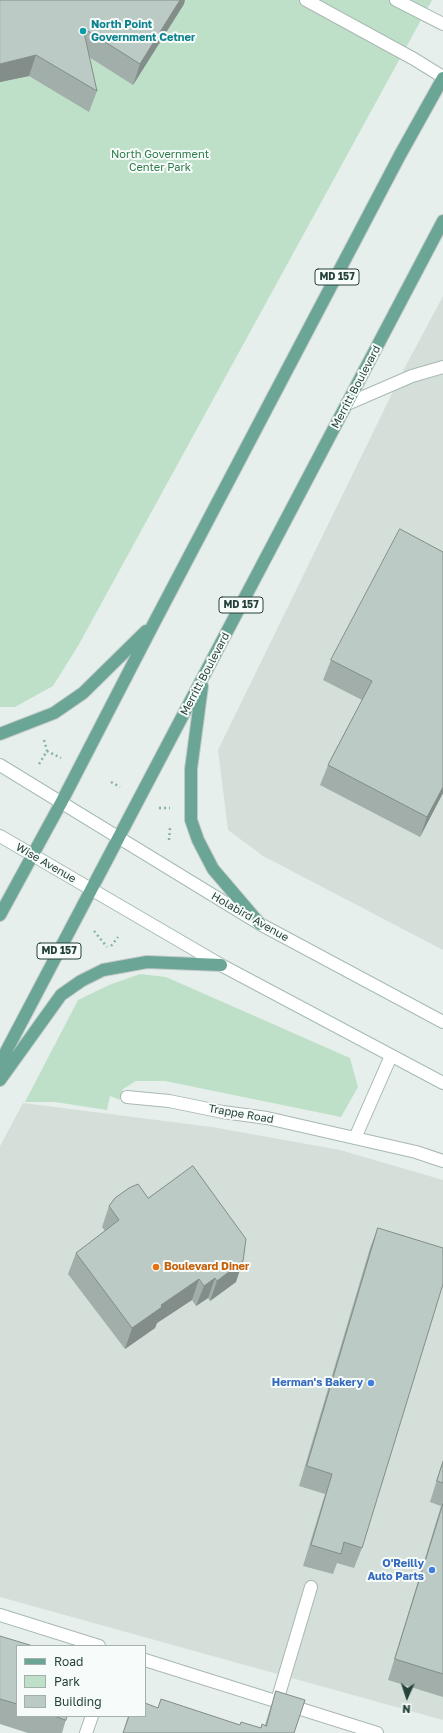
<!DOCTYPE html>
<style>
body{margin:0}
#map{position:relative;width:443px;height:1733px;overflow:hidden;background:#e6efeb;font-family:"Golos Text",sans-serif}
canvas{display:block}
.legend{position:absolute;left:16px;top:1645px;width:130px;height:72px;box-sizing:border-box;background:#f7fbf9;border:1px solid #a3b1ad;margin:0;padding:5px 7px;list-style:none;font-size:12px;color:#24423a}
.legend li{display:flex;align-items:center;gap:8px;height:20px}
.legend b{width:20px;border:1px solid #a3b1ad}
.north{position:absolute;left:387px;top:1677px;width:40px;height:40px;-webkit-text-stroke:3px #f7fbf9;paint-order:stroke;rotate:183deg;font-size:11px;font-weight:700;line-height:16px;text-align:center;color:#24423a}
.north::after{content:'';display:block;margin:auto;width:14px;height:18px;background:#24423a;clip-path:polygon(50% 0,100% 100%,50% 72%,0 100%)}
</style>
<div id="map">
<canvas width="443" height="1733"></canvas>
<ul class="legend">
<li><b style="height:5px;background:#6aa596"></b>Road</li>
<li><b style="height:11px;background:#bfe0c8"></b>Park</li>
<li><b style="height:11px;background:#bbcac4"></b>Building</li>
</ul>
<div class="north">N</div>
</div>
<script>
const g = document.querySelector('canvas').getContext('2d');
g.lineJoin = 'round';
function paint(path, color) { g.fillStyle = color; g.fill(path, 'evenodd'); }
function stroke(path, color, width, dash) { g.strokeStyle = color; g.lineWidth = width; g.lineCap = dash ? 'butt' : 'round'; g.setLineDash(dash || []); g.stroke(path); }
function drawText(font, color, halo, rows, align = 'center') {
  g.font = font + ' "Golos Text",sans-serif'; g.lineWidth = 4; g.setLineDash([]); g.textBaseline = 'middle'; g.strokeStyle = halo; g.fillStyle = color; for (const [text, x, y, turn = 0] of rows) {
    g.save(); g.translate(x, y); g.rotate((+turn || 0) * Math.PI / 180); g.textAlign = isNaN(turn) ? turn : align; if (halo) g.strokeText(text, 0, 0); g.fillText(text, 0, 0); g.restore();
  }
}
const built = new Path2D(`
 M443,296V950L263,856L228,830L218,750L403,371Z
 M23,1103L212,1127L340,1150L443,1180V1720L0,1597V1146Z`);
const green = new Path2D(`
 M0,0H432L78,646L53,686L15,707H0Z
 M140,974L166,977L350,1058L358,1087L341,1117L165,1081H136L123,1089L120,1100L110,1096L107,1110L55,1102H25L78,1000L109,985Z`);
const path = new Path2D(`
 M44,740L47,751
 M39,764L47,751L61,758
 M111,782L120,787
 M159,808H170
 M169,840L170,828
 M94,931L107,947
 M111,946L118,937`);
const lane = new Path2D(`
 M306,0L414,59L443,77
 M396,0L443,24
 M347,404L412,376L443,367
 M0,1615L99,1646
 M145,1660L377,1733
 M277,1701L311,1587
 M86,1733L92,1716`);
const street = new Path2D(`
 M127,1097L169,1101L223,1112L267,1118L416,1152L443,1161
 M355,1138L391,1056`);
const secondary = new Path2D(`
 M0,765L260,924L443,1022
 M0,836L221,965L443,1083`);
const primary = new Path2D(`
 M202,686L191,769V820L198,840L213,869L260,924
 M0,734L54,713L83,693L146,631
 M0,915L61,803L154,623L400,155L443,78
 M0,1063L443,221
 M0,1080L61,995L81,981L103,970L147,962L221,965`);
const wall = new Path2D(`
 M0,0L184,4L133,85L89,57L97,91L89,112L29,76L0,82Z
 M443,552V793L420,837L320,785L328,765L362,700L323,680L331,660Z
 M148,1198L236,1282L210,1301L208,1298L196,1306L192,1300L157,1323L155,1328L125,1349L68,1274L76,1253L105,1231L102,1227L109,1206Z
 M378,1228L362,1548L354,1568L337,1563L333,1574L303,1566L325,1494L299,1486L370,1248Z
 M443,1460V1697L388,1680L441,1506L430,1502Z
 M0,1636L17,1646V1716H67L62,1733H28L0,1724Z
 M276,1691L294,1733H123L128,1716H145L158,1708L161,1699L240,1725L261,1728L265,1725L270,1709Z`);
const shadedWall = new Path2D(`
 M180,0H185L184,4L133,85L140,64Z
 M36,55L29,76L0,82V64Z
 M443,787V793L420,837L427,817Z
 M243,1261L236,1282L210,1301L217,1281Z
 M215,1278L208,1298L196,1306L204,1286Z
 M199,1279L192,1300L157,1323L155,1328L125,1349L132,1328L161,1305Z`);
const building = new Path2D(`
 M0,0H180L140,64L83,28L97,91L36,55L0,64Z
 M400,529L443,552V787L427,817L328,765L372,681L331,660Z
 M193,1166L246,1239L243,1261L217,1281L215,1278L204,1286L199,1279L161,1305L162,1307L132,1328L76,1253L119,1220L109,1206L115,1198L129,1188L138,1184L148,1198Z
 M378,1228L443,1248V1284L362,1548L344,1542L341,1554L311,1545L332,1474L307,1466Z
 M443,1462V1483L437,1481Z
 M443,1504V1674L395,1659Z
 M0,1636L33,1646H17V1704L0,1699Z
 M276,1691L305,1700L294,1733H123L129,1716H145V1703L158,1708L161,1699L240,1725L241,1722L261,1728L262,1724L266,1726Z
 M55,1716H67L66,1720Z`);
const markers = [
 [83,31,4,"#0f9aa8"],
 [156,1267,4,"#e8710a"],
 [371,1383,4,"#3f7fe0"],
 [432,1570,4,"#3f7fe0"]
];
const shields = [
 [337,277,44],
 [241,605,44],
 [59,951,44]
];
const shieldNames = [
 ["MD 157",337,277],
 ["MD 157",241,605],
 ["MD 157",59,951]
];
const cultureNames = [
 ["North Point",91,25],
 ["Government Cetner",91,38]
];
const parkNames = [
 ["North Government",160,155],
 ["Center Park",160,168]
];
const streetNames = [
 ["Merritt Boulevard",356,387,-62],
 ["Merritt Boulevard",205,674,-62],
 ["Wise Avenue",46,863,30],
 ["Holabird Avenue",250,917,30],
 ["Trappe Road",241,1114,10]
];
const foodNames = [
 ["Boulevard Diner",164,1267]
];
const shopNames = [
 ["Herman's Bakery",363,1383],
 ["O'Reilly",424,1564],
 ["Auto Parts",424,1577]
];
paint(built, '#d4dfda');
paint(green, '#bfe0c8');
stroke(lane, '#a8b8b2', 14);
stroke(street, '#a8b8b2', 14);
stroke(secondary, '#a4bbb3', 14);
stroke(primary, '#c2cac8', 14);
stroke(path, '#86b3a5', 2.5, [2, 3]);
stroke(lane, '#fff', 12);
stroke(street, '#fff', 12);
stroke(secondary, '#fff', 12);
stroke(primary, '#6aa596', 12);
paint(wall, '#a1aea9');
paint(shadedWall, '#838d89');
paint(building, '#bbcac4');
stroke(building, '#838d89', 1);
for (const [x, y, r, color] of markers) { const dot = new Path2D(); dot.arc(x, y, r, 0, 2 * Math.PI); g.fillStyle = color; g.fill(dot); stroke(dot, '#f7fbf9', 1.5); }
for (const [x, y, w] of shields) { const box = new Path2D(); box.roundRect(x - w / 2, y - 8, w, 16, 3); g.fillStyle = '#f7fbf9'; g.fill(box); stroke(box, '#24423a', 1); }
drawText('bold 10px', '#24423a', null, shieldNames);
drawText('bold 11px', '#0d838f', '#f7fbf9', cultureNames, 'left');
drawText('11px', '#2d7a4b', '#f7fbf9', parkNames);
drawText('11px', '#24423a', '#f7fbf9', streetNames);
drawText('bold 11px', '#c56008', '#f7fbf9', foodNames, 'left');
drawText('bold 11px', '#366cbe', '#f7fbf9', shopNames, 'right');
</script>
